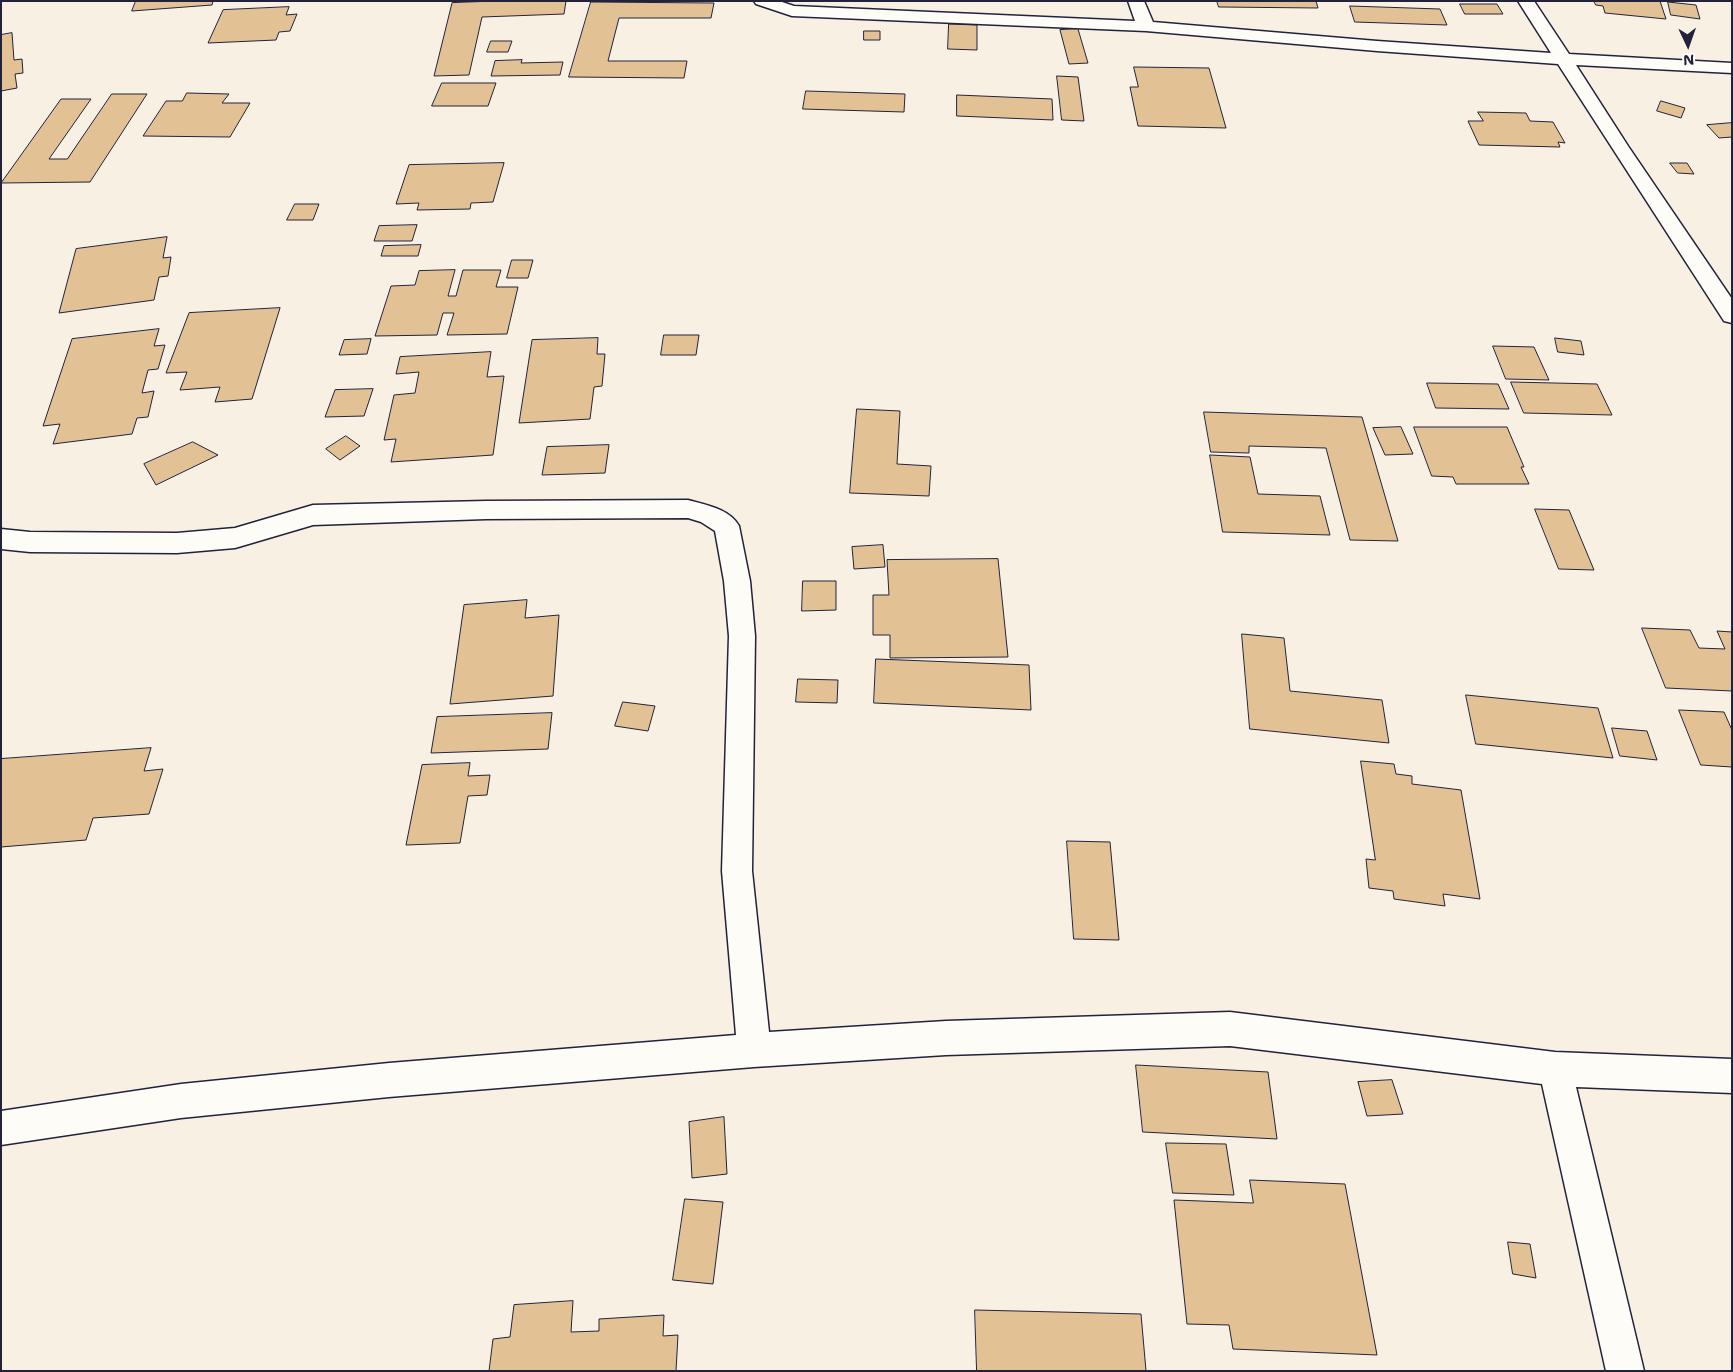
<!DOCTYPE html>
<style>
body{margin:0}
#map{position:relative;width:1733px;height:1372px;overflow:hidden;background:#f8f0e3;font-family:"Shantell Sans",sans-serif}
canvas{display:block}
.frame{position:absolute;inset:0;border:2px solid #22223b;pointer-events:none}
.north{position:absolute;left:1663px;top:20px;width:50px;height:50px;-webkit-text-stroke:4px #fdfcf7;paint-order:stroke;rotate:177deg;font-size:14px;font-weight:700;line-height:20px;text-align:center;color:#22223b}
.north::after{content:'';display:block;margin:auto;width:18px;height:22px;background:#22223b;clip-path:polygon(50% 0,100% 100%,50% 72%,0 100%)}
</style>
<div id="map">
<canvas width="1733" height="1372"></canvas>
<div class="frame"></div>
<div class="north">N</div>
</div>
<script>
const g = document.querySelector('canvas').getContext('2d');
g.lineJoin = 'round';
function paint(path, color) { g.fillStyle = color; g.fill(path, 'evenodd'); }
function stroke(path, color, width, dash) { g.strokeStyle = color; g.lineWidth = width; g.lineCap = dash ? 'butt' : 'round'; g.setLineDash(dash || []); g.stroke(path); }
const building = new Path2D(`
 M136,1H213L212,5L132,11Z
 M496,1H566L564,14L482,17L469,75L434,76L452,3Z
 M1217,1H1316L1318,8L1219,7Z
 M1594,1H1660L1666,19L1605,13L1603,6L1596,5Z
 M591,2L714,3L711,18H619L608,61H687L684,78L569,77Z
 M1668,2L1696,5L1700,19L1671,15Z
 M1460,4H1497L1503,14H1465Z
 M1350,6L1440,9L1447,25L1355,22Z
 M289,7L286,15L297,14L290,31L279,32L276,40L208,43L223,10Z
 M949,24L977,25V50L948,49Z
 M1078,29L1088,63L1069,64L1060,30Z
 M864,31H880V40H864Z
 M12,33L14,60L22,59L23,73L15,74L17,88L1,91V35Z
 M491,41H512L508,52H487Z
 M522,60L521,63L563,62L560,75L491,76L495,61Z
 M1134,67L1209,68L1226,128L1138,126L1130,87H1138Z
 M1057,76L1078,77L1084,121L1062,120Z
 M442,83H496L488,106H432Z
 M806,91L905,94L904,112L803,109Z
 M187,93L229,94L222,103H250L230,137L143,136L166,101H182Z
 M112,94H147L90,182L1,183L61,99H91L49,159H67Z
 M957,95L1052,99L1053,120L957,116Z
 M1661,101L1685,108L1681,118L1657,111Z
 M1478,112L1526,113L1530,121L1553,122L1565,143L1558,142L1560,147L1479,145L1468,121H1483Z
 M1732,123V137L1719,138L1707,125Z
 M504,163L493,202L471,203L470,209L417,210L419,203L396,204L409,165Z
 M1670,163H1687L1694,174L1678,173Z
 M295,204H319L313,220H287Z
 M417,225L412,241H374L379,226Z
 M167,237L163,258L171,257L168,276L159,277L154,300L59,313L76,249Z
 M421,245L418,256H381L384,246Z
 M512,260H533L528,278H507Z
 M455,270L448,296H456L463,270H501L496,287H518L507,334L447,335L454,313H443L437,335L375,336L391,286L415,285L419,271Z
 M280,308L252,399L215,402L220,387L180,390L187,372L166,373L189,313Z
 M159,329L154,346L165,345L158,369L148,370L142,393L154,391L148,417L137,418L132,434L53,444L60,424L43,426L72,339Z
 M664,335H699L696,355H661Z
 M598,338L597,354H605L602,386L594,387L590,419L519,423L532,340Z
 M1555,338L1581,341L1584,355L1558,352Z
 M371,339L367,354L339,355L344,340Z
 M1493,346L1534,347L1549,380L1506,379Z
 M491,352L487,377L504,376L493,455L391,462L396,439L384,440L394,395L415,393L419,372L396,374L400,357Z
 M1511,382L1597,384L1612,415L1524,413Z
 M1427,383L1498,384L1509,409L1436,408Z
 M373,389L364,416L325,417L335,390Z
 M857,409L900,411L897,464L931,466L929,496L850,493Z
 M1204,412L1362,417L1398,541L1350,540L1326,448L1249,446V453L1211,452Z
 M1401,427L1413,454L1385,455L1373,428Z
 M1414,427H1507L1524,467H1521L1529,484H1456L1453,477L1432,476Z
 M346,436L360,446L340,460L326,449Z
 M193,442L218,455L156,485L144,464Z
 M609,445L605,473L542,475L547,447Z
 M1210,455L1250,457L1258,494L1320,496L1330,535L1223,532Z
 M1535,509L1569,510L1594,570L1559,569Z
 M883,545L885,567L854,569L852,547Z
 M998,559L1008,657L890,658V635H873V595H889L887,560Z
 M803,581H836V610L802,611Z
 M527,600L525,618L559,615L553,696L450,704L464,605Z
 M1642,628L1690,630L1699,648L1725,649L1717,631L1732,632V691L1666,688Z
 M1242,634L1284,638L1290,691L1382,700L1389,743L1250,729Z
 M876,659L1029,665L1031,710L874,703Z
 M798,679L838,680L837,703L796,702Z
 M1466,695L1598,708L1613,758L1476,744Z
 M623,702L655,706L648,731L615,726Z
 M1679,710L1724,712L1732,730V767L1701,765Z
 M552,713L548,749L431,753L437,717Z
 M1612,728L1647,731L1657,760L1620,756Z
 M151,748L144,771L163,769L149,814L93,818L86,840L1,847V759Z
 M1361,761L1394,764L1396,774L1412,776V784L1461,790L1480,899L1443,894L1445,906L1394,899L1393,891L1369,888L1366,859L1375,860Z
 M470,763L468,776L490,775L487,795L468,796L460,843L406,845L422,765Z
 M1067,841L1110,842L1119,940L1074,939Z
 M1136,1065L1268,1072L1277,1139L1143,1132Z
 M1392,1080L1403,1114L1367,1116L1358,1082Z
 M724,1117L727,1174L692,1178L689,1122Z
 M1166,1143L1226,1144L1234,1195L1173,1193Z
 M1250,1180L1345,1184L1377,1355L1233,1349L1229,1325L1187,1324L1174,1200L1253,1203Z
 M685,1199L723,1202L713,1284L673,1280Z
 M1508,1242L1530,1244L1536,1278L1513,1274Z
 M573,1301L571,1332L599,1331V1319L664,1315L663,1336L678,1335L676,1371H489L493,1339L510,1337L514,1305Z
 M975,1310L1141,1314L1146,1371H977Z`);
const minor = new Path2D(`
 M754,1H779L794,6L1135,21L1128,1H1144L1153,22L1377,41L1551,53L1518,1H1534L1569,54L1732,63V73L1576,65L1628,146L1732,299V323L1724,321L1558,64L1377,51L1146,31L792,16L756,4Z
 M688,500C706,505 730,509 739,526L750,581L755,636L752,871L769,1032L946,1021L1230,1012L1555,1052L1732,1059V1093L1576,1087L1644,1371H1606L1542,1084L1230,1046L946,1055L754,1067L389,1097L181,1118L1,1145V1111L181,1084L389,1063L736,1035L722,871L729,636L724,581L715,531L701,522L688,518L486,519L313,525L235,548L177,553L30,552L1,549V529L30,532L177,533L235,528L313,505L486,501Z`);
paint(building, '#e2c295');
stroke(building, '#22223b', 1);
stroke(minor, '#22223b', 3);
paint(minor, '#fdfcf7');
</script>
